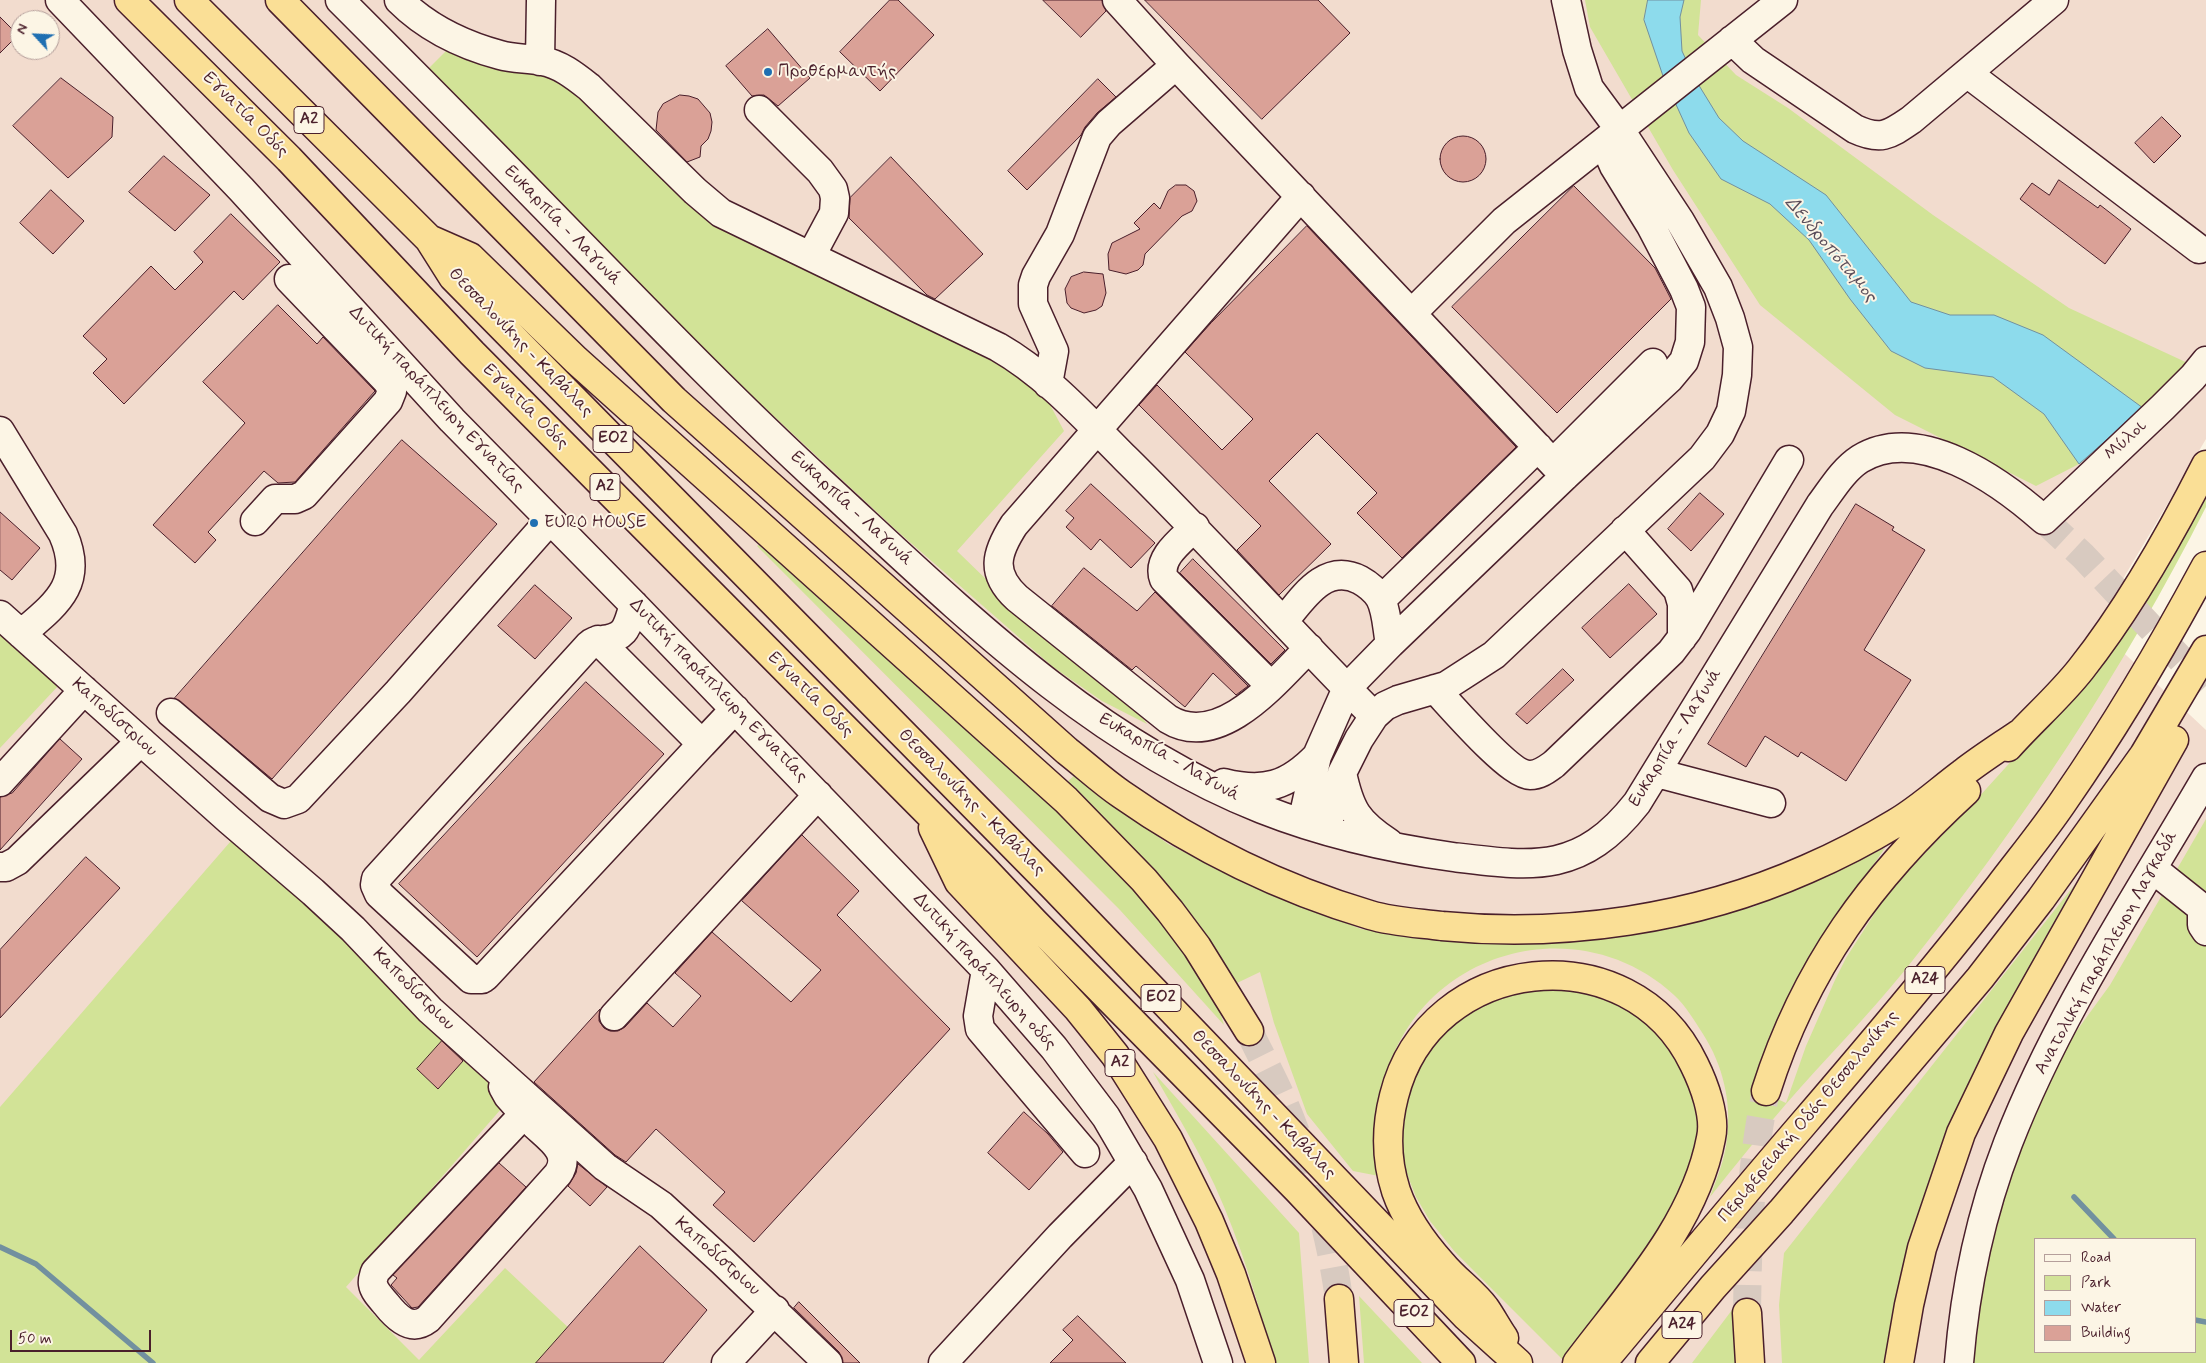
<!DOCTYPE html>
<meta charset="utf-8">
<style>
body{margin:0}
#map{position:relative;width:2206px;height:1363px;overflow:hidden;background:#fcf5e5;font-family:Mynerve,sans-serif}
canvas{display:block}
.legend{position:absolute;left:2034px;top:1238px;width:162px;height:115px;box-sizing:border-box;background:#fcf5e5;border:1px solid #b59f9b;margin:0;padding:6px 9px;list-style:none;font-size:15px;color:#4a1f2b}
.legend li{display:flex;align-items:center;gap:10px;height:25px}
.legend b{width:25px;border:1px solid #b59f9b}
.north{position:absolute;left:10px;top:10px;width:50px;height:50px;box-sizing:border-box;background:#fcf5e5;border:1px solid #b59f9b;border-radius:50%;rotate:295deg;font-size:14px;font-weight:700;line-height:20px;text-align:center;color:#4a1f2b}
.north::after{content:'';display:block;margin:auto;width:18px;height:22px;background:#1f6fb2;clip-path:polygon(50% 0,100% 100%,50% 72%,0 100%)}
.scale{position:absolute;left:10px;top:1330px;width:141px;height:22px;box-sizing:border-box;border:2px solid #4a1f2b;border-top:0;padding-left:6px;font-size:15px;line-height:18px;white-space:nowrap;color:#4a1f2b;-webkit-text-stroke:4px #fcf5e5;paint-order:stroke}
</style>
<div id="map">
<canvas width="2206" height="1363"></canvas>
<ul class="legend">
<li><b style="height:6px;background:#fcf5e5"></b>Road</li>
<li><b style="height:14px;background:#d2e397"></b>Park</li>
<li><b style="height:14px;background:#8ddbec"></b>Water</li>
<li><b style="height:14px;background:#daa197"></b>Building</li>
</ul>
<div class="north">N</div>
<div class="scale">50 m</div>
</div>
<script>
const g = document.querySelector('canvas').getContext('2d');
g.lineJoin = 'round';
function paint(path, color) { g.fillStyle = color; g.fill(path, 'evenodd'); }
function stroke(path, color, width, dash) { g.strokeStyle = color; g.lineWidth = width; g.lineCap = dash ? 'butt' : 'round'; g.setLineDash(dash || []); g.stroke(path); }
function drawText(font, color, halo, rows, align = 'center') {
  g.font = font + ' Mynerve,sans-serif'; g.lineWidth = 4; g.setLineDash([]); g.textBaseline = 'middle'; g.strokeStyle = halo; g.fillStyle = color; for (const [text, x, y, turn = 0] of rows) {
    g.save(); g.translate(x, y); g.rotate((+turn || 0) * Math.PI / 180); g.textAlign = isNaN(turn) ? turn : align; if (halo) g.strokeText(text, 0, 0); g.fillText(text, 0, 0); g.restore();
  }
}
const built = new Path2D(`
 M0,0H2206V439L2095,626L2206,730V1363H0ZM20,20H50V50H20ZM2035,1239H2195V1352H2035Z`);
const green = new Path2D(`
 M1585,0H1701L1698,35L1736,75L1788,108L1933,215L2069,308L2192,365L2079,464L2036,486L1895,415L1760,305L1673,170L1590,27Z
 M447,50L477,61L525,73L538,74L565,84L597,112L685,201L712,223L988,359L1025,380L1047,399L1064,431L957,551L991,584L1133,704L1147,724L1102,701L1053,667L896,530L736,381L425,72Z
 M2206,487V507C2123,671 2021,826 1905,970C1868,1016 1825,1059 1786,1104C1760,1134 1735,1166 1710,1197C1717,1178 1725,1159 1727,1139C1732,1103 1723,1065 1703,1034C1694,1020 1686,1006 1674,995C1584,912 1439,945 1393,1056C1377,1093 1380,1137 1379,1176L1353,1171L1307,1114L1274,1023L1260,972L1237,983L1185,906L1067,782L1075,775L1168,844L1246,883L1361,929L1475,942L1610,933L1753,907L1885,848L1840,913L1756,1089L1786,1103L1806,1046L1835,980L1846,958L1880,905L1905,874L1977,799L2054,714Z
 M761,543L817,597L861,633L947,714L1006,761L1133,883L1212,985L1224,1025L1120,910L757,546Z
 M0,634L59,685L0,748Z
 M2206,819V1363H1970L1987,1260L1998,1220L2023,1139L2040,1098L2070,1040L2110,985ZM2035,1239H2195V1352H2035Z
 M237,834L508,1101L346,1287L419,1360L505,1268L572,1331L545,1363H0V1107Z
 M2076,883L2010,1001L1974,1070L1954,1118L1921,1208L1893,1363H1782L1779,1305L1784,1253Z
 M1569,983L1645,1015L1690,1076L1701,1127L1689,1179L1653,1240L1563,1360L1455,1252L1430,1221L1416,1197L1405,1169L1401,1126L1403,1106L1423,1050L1486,997Z
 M1153,1072L1299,1233L1309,1363H1274C1258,1302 1241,1243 1215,1186C1197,1147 1174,1110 1153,1072Z
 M1359,1296L1422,1363H1364Z
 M1735,1306L1737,1363H1692Z`);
const water = new Path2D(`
 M1648,0H1684L1680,17L1682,51L1695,79L1719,118L1743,141L1826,195L1911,302L1950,315H1994L2043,335L2143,408L2079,464L2044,414L1993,377L1925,368L1891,351L1850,299L1809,240L1770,204L1721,179L1689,133L1663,76L1644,20Z`);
const stream = new Path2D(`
 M2074,1197L2114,1239
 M0,1247L36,1264L153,1363
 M2195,1320L2206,1322`);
const building = new Path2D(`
 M890,0H898L934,35L880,91L840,52Z
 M1043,0H1102L1106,11L1081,37Z
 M1145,0H1318L1350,33L1262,119Z
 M0,17L18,35L0,53Z
 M768,29L810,78L778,106L764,95L752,96L726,66Z
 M61,78L113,117L112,137L68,178L13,126Z
 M1098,79L1116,97L1097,113L1085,127L1081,135L1027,190L1008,171Z
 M680,95L689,96L698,99L710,113L712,122L711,131L708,139L701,146L700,157L687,162L656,130L658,112L663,104Z
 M2162,117L2181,136L2154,163L2135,143Z
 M1440 159a23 23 0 1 1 46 0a23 23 0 1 1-46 0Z
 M164,156L210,195L175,231L129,192Z
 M891,157L983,254L935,299L927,295L849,218L850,198Z
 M2059,180L2098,208L2100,205L2131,229L2105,264L2020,199L2032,183L2049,195Z
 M1176,185H1186L1194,191L1197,201L1192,211L1182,216L1145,254L1143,265L1138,270L1126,274L1109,270L1108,254L1112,243L1140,229L1134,223L1154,203L1160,209L1168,191Z
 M1574,186L1655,268L1671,299L1557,413L1452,307Z
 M51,190L84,221L53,254L20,223Z
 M231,214L280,262L243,300L234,291L124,404L93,373L107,359L83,336L151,266L175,290L203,262L194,252Z
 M1307,226L1516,447L1402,558L1357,513L1377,493L1317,433L1269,481L1331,544L1279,595L1237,550L1261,526L1139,405L1157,385L1222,450L1253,419L1185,352L1211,323Z
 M1084,272L1103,274L1106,293L1102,306L1096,310L1084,313L1071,308L1067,303L1065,289L1071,277Z
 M278,305L317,344L323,337L375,391L295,482L278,483L264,471L208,532L216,540L195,563L153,525L245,423L203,382Z
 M402,440L497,524L272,779L175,698Z
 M1091,484L1155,543L1131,568L1100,539L1091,550L1066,527L1074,518L1066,511Z
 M1700,493L1724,514L1691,551L1668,529Z
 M1856,504L1894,527L1892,530L1925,550L1864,650L1911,680L1846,781L1801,752L1798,757L1765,736L1746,767L1708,744Z
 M0,512L40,548L12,580L0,570Z
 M1193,559L1285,650L1271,664L1180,573Z
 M1084,568L1137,611L1155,592L1248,686L1236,695L1213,673L1185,707L1136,666L1132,670L1052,606Z
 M1629,584L1657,614L1610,658L1582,628Z
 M535,585L572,618L535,659L498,626Z
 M1563,669L1574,680L1527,724L1516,714Z
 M586,682L664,754L477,957L399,884Z
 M60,739L82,759L0,850V797L12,793Z
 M802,835L859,891L837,915L950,1029L754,1242L713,1205L725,1192L656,1129L626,1162L615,1155L534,1082L600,1009L599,1021L604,1028L610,1031H618L625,1027L647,1003L673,1027L701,996L675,973L712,932L791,1002L821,970L742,901Z
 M86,857L120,888L0,1018V950Z
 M442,1041L463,1061L438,1089L417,1069Z
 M1024,1112L1048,1134L1063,1152L1029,1190L988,1153Z
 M499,1163L526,1187L418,1307L412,1308L391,1285L397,1278L393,1275Z
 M578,1164L607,1187L590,1206L568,1186L576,1173Z
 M640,1246L707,1310L663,1363H536Z
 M799,1302L860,1363H843L839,1352L794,1308Z
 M1078,1316L1126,1363H1050L1073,1340L1063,1330Z`);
const minorTunnel = new Path2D(`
 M2044,520L2083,556L2206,686`);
const highwayTunnel = new Path2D(`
 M1249,1031C1264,1062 1281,1093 1293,1125C1315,1181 1331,1240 1339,1299
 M1747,1313C1748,1238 1750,1165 1766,1091`);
const minor = new Path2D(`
 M60,0L241,189L452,420L634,605L886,866L986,970L1054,1048L1106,1117L1148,1189L1190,1280L1218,1363
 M340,0C404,64 468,128 531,193C627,291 721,390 822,483C956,606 1090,741 1262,809C1323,833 1388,848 1453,857C1535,867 1581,874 1637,803L1820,505C1832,489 1843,470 1860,459C1919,423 2000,481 2044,520L2163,407L2193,377L2206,361
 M399,0C426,27 463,45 500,55C514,59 528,58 542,61C560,64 575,76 589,87L695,191L721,213L998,347C1047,375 1086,419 1126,459C1211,543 1290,631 1374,716
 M1117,0L1176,65L1565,476
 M1732,40L1753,60L1855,129C1881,141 1889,135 1911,120L2054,0
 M540,61L541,0
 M1967,73L2199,249
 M759,110L820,171L833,189L835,198L834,213L811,256
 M1301,196L1014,525C996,553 990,573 1017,598L1168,719C1220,751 1276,681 1309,648
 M1412,313L1504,221L1783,0
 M1048,384L1054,351L1033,304V285L1036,276L1060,234L1097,137L1109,123L1176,65
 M0,431L63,534C85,584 56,604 21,634
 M1553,463L1653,363
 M255,521L275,499H295L304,495L388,401L392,391L388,382L289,279
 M1195,527C1182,540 1156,558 1164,579L1271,686
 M1625,530L1678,590L1682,604V638
 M1381,600L1538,447
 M0,615L229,820L313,892L353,929L430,1010L605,1167L661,1205L722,1261L828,1363
 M1284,621C1303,598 1325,562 1360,580C1369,585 1375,590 1380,598C1387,611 1387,629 1390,644
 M598,640L702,744L486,976L482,979H471L379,894L375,885L376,879L589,645C593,641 597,640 603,640C628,637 627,625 634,605
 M1435,689C1452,707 1510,775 1530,775C1540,775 1547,769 1554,764L1671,652L1687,631L1789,460
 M171,713L270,798L284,804L298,799L398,692L550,520
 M702,744L735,709
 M1342,773C1350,810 1357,822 1389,843
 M1657,773L1771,803
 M0,782L84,690
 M1224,783C1264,793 1288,786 1317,756
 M1302,823L1317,756L1347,688L1390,644L1565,476L1669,379L1684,361L1690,342L1691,307L1684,289L1651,226L1614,166L1604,143
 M1326,830L1342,773L1359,739L1374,716L1385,706L1398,700L1446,686L1494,655L1702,458L1720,434L1731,411L1737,375L1738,347L1730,318L1718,287L1680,221L1620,130L1589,88L1577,50L1566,0
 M0,867H6L17,861L141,741
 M2153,869L2202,908V925L2206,931
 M986,970L978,1016L980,1029L1085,1153
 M614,1016L818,795
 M503,1087L508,1096L524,1114L375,1272C374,1276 372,1280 373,1284C374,1291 381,1298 386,1304C397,1318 411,1332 428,1319L558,1174C572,1153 550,1139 535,1125
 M726,1363L775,1310
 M943,1363L1060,1236L1133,1162
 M1959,1363C1965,1288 1981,1213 2008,1143C2058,1014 2137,897 2206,778`);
const highway = new Path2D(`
 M129,0L289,159L472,353L981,866L1034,922L1297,1189L1461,1363
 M189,0L429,239L453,277L1052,885L1466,1316L1518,1363
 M280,0L674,400L1067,751C1085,765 1102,781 1121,794C1198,848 1279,888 1370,915C1393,922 1419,923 1442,926C1565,938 1694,919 1807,869C1837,856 1868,840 1896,823C1920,809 1940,790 1963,773C1981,759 2000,747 2019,734
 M429,239L470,257L576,360L1066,800L1144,880L1170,911L1197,947L1249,1031
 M2008,747C2031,721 2059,697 2081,669C2130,607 2170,536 2206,465
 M933,828L959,882L1078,1009L1115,1055L1168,1139L1209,1221L1231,1274L1261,1363
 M1766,1091C1805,968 1871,878 1966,791
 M1339,1299L1344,1363
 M1747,1313L1750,1363
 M1504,1338C1497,1328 1492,1318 1485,1308C1473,1292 1455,1280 1442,1264C1424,1244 1405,1217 1396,1191C1386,1160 1386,1127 1394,1096C1430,953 1630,931 1694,1064C1704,1084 1716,1116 1711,1138C1695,1224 1628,1295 1577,1363
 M1602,1363C1669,1283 1735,1203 1803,1124C1870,1046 1936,968 1999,887C2021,858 2045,829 2065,799C2117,724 2163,646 2206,566
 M1650,1363L1713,1287L1781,1212L1980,978L2041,899L2144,755L2206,650
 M1899,1363L1909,1305L1922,1248L1961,1133L2009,1033L2174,740`);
const markers = [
 [768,72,5,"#1f6fb2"],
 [534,523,5,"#1f6fb2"]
];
const shields = [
 [309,120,30],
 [613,439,40],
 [605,487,30],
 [1925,980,40],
 [1161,998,40],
 [1120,1063,30],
 [1414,1313,40],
 [1682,1325,40]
];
const shieldNames = [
 ["Α2",309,120],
 ["ΕΟ2",613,439],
 ["Α2",605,487],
 ["Α24",1925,980],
 ["ΕΟ2",1161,998],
 ["Α2",1120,1063],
 ["ΕΟ2",1414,1313],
 ["Α24",1682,1325]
];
const poiNames = [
 ["Προθερμαντής",778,72],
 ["EURO HOUSE",544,523]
];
const streetNames = [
 ["Εγνατία Οδός",245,115,45],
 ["Ευκαρπία - Λαγυνά",562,226,46],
 ["Θεσσαλονίκης - Καβάλας",520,343,46],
 ["Δυτική παράπλευρη Εγνατίας",436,400,47],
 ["Εγνατία Οδός",525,407,45],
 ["Μύλοι",2126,441,-42],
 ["Ευκαρπία - Λαγυνά",851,509,43],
 ["Δυτική παράπλευρη Εγνατίας",718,691,46],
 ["Εγνατία Οδός",810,695,45],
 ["Καποδίστριου",114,718,42],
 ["Ευκαρπία - Λαγυνά",1676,738,-58],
 ["Ευκαρπία - Λαγυνά",1169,758,30],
 ["Θεσσαλονίκης - Καβάλας",971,803,45],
 ["Ανατολική παράπλευρη Λαγκαδά",2107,953,-61],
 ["Δυτική παράπλευρη οδός",984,972,48],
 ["Καποδίστριου",413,990,45],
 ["Θεσσαλονίκης - Καβάλας",1263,1105,46],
 ["Περιφερειακή Οδός Θεσσαλονίκης",1809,1117,-50],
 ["Καποδίστριου",717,1257,42]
];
const waterNames = [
 ["Δενδροπόταμος",1830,250,50]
];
paint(built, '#f2dcce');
paint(green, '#d2e397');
paint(water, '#8ddbec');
stroke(water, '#72909f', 1);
stroke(stream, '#72909f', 5.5);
paint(building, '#daa197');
stroke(building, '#4a1f2b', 1);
stroke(minorTunnel, '#d8cac0', 28, [28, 14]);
stroke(highwayTunnel, '#d8cac0', 28, [28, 14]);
stroke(minor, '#4a1f2b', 31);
stroke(highway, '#4a1f2b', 31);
stroke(minor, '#fcf5e5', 28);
stroke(highway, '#fadf96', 28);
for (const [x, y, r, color] of markers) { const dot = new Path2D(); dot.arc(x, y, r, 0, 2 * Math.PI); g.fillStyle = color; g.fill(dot); stroke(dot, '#fcf5e5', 2); }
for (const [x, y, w] of shields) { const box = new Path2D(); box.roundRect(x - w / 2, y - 13.5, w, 27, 4); g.fillStyle = '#fcf5e5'; g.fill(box); stroke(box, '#4a1f2b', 1); }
drawText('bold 16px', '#4a1f2b', null, shieldNames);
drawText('18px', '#4a1f2b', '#fcf5e5', poiNames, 'left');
drawText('18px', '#4a1f2b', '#fcf5e5', streetNames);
drawText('italic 19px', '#5b4e5b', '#fcf5e5', waterNames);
</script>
